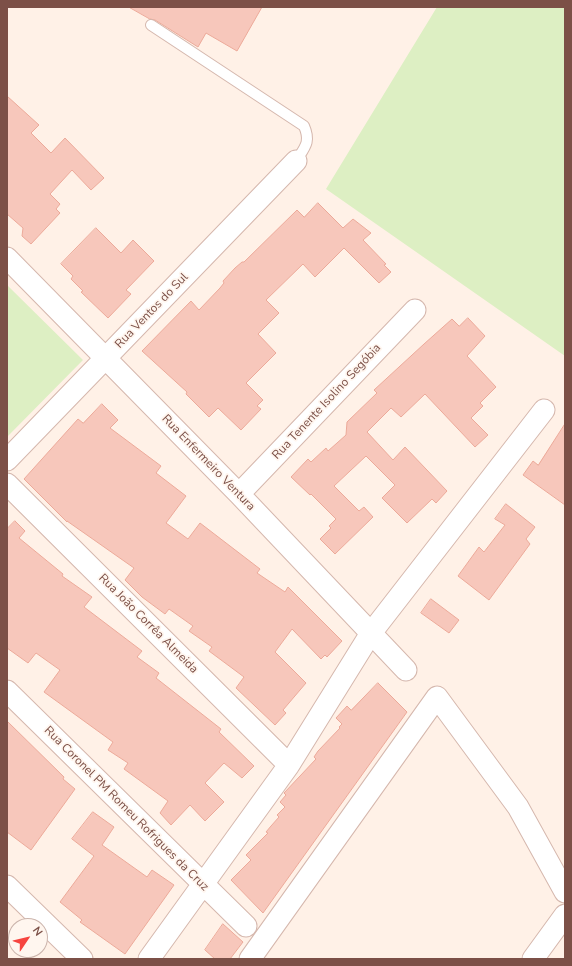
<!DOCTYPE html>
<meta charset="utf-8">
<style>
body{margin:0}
#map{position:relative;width:572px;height:966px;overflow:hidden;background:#fff1e7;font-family:"Nunito Sans",sans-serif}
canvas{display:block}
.frame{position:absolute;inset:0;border:8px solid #7c5047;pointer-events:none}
.north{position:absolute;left:8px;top:918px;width:40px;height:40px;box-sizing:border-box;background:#fff6ef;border:1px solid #cbb4ac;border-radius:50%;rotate:55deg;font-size:11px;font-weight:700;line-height:16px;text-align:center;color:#7c5047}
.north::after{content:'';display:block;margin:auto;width:14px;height:18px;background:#f6443f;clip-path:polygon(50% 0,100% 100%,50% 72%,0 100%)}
</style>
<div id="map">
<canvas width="572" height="966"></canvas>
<div class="frame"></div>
<div class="north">N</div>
</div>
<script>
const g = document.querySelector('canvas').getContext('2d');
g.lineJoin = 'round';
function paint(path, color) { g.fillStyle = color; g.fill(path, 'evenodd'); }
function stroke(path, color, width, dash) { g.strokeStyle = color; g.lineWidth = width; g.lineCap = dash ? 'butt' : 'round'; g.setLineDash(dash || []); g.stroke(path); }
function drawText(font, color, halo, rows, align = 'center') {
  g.font = font + ' "Nunito Sans",sans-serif'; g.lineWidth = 3.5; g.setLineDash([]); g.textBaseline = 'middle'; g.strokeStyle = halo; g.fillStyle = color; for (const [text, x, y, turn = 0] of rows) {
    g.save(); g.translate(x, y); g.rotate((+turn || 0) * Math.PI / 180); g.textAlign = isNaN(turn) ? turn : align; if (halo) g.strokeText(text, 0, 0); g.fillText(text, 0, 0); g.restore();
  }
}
const green = new Path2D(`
 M437,7H565V356L326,189Z
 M7,285L83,360L7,437Z`);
const building = new Path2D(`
 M129,7H262L237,51L206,33L198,47L155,20L150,19Z
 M7,96L39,125L31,133L51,153L65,138L104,178L91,190L72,170L50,194L60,204L56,209L60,213L31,244L22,236L23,228L7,214Z
 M318,203L343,228L353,219L371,233L363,240L386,264L384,265L391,272L379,283L344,248L315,277L303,264L266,300L279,313L258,334L276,353L246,383L263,400L257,406L261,409L241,430L218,408L209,417L186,394L187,392L142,351L191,301L199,310L220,288L224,283L223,281L235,268L242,262H244L297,210L304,217Z
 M96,228L121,253L133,240L154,261L126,290L131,294L108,318L81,292L83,291L71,279L73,276L61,264Z
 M468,318L485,336L467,356L496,387L480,403L483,406L471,418L488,435L475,447L425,394L401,417L391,408L367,432L393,460L405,447L447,491L436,503L432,499L407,523L382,498L395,485L366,456L334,486L359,511L364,507L373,517L335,554L320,539L331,528L329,526L336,519L311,494L310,495L291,477L308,459L311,462L326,448L328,451L346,435L347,422L377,393L374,390L424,344L452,319L459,326Z
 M102,404L118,420L110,428L161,466L156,473L186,496L166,523L188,539L200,523L260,569L257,573L285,592L288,587L342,641L327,657L325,655L321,659L292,629L275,652L306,683L283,710L286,713L275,725L236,688L244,677L209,651L212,647L189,631L193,626L169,609L165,614L142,597L125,580L134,568L67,521V522L24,479L78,419L83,423Z
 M565,424V505L523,475L533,461L538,465Z
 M506,504L535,527L526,539L530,544L489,600L458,576L479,547L484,552L505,525L495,519Z
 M15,521L25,531L19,538L63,574L62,576L92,597L84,607L142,651L137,657L159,673L156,678L221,729L219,732L254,766L242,778L224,763L205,783L224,802L205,821L190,805L171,825L160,813L168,801L124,769L128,763L108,750L113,742L44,692L60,670L36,653L28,663L7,648V529Z
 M431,599L459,620L449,633L421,613Z
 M378,683L407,712L263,913L231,880L251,860L246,855L268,833L266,832L271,826L279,817L277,815L285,807L280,802L286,795L284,793L316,759L314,757L318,751L340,728L339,727L342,724L336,718L347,706L351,710Z
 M7,721L64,777L63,779L75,789L31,850L7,832Z
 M93,812L114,827L102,845L147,877L152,870L174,885L125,954L80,922L82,920L60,902L94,856L72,839Z
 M223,924L243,942L230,959H215L205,950Z`);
const lane = new Path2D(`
 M151,25L304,126C311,142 305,147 296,161`);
const street = new Path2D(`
 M7,258L239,494L406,670
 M7,460L296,161
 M7,484L289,765
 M239,494L415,310
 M7,691L246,926
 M7,886L82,959
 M149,959L289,765L371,633L544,410
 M250,959L437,697L518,807L565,892
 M533,959L565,915`);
const streetNames = [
 ["Rua Ventos do Sul",152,311,-46],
 ["Rua Tenente Isolino Segóbia",327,402,-47],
 ["Rua Enfermeiro Ventura",208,463,46],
 ["Rua João Corrêa Almeida",148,624,45],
 ["Rua Coronel PM Romeu Rofrigues da Cruz",126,809,45]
];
paint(green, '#ddefc3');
paint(building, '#f7c7bb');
stroke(building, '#eca999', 1);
stroke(lane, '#d5b7ad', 12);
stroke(street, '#d5b7ad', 23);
stroke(lane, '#fff', 10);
stroke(street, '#fff', 21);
drawText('12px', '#7c5047', '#fff6ef', streetNames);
</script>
